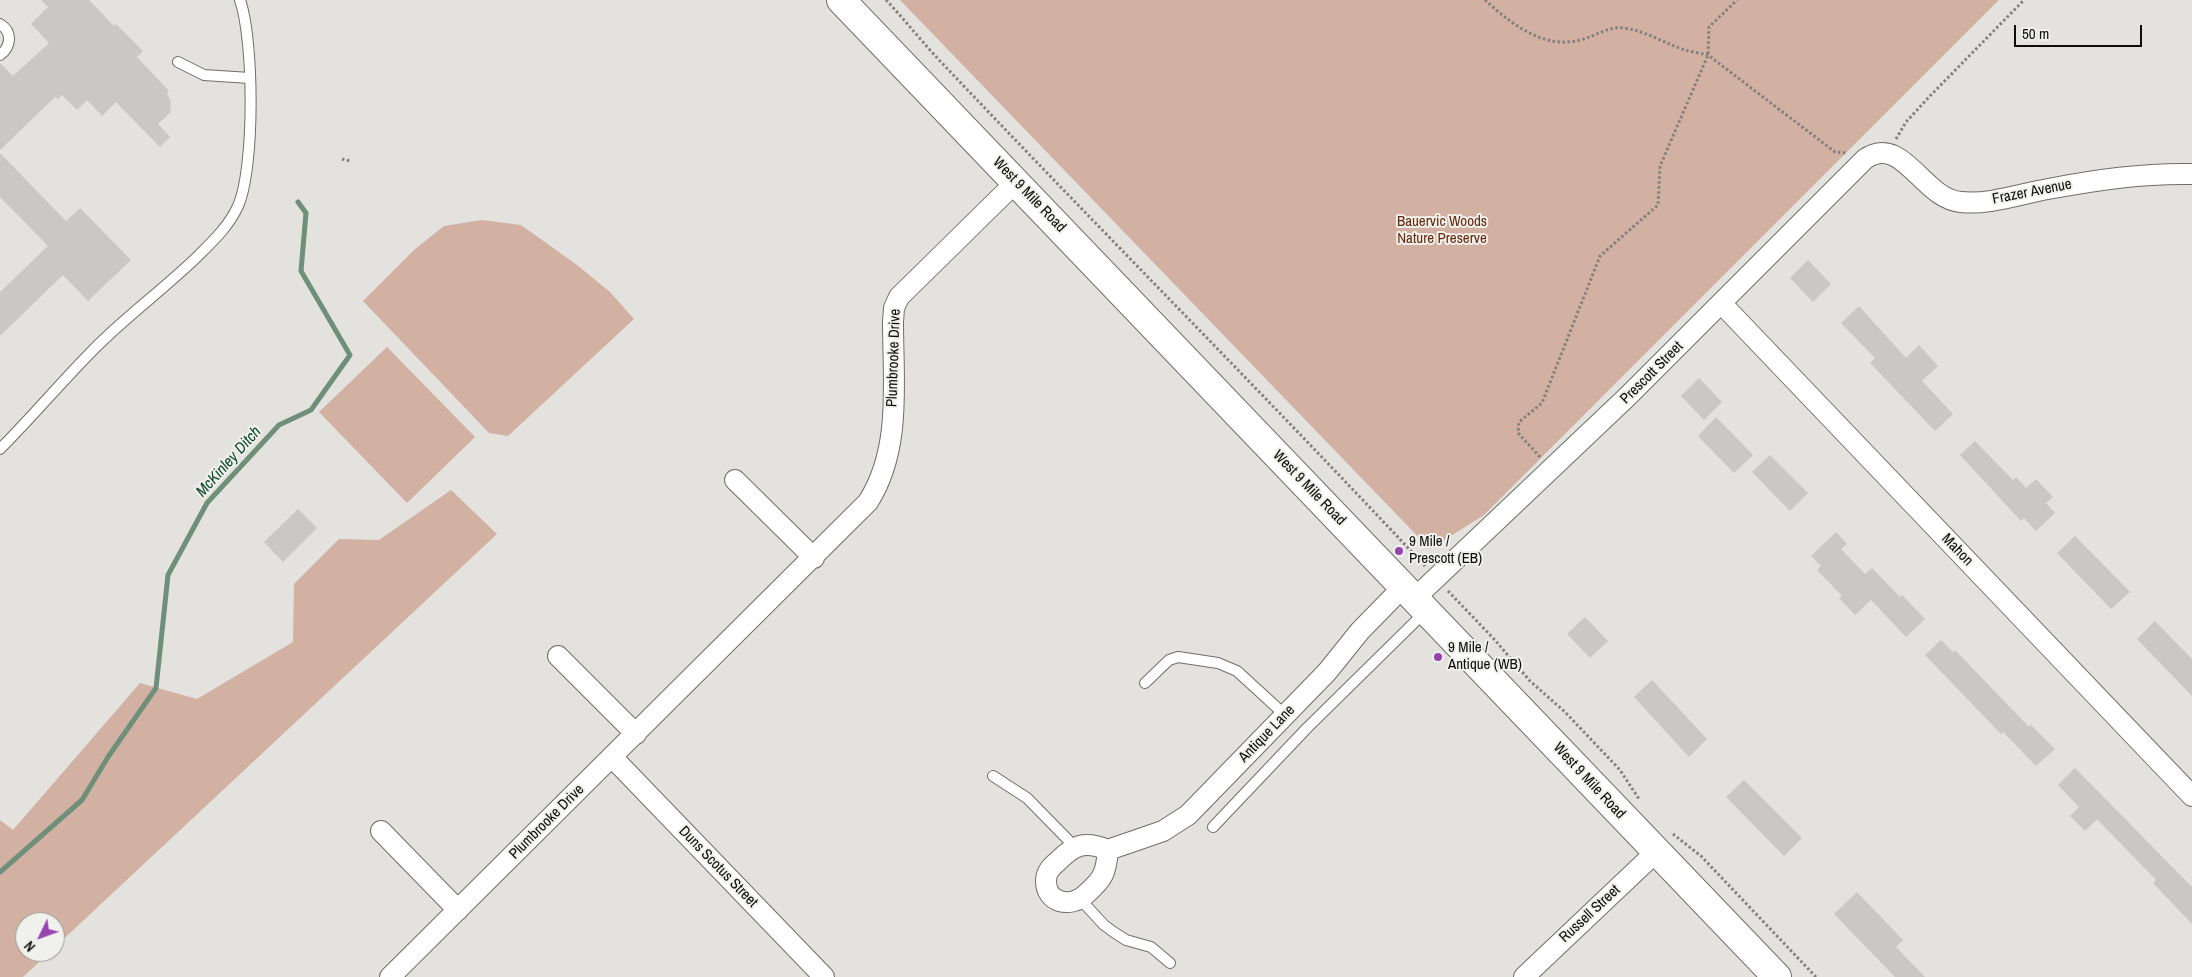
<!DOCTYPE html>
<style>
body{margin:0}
#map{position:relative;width:2192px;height:977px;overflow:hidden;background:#e3e2de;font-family:"Archivo Narrow",sans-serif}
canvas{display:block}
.north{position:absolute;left:15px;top:912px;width:50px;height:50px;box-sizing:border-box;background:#f0f0ec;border:1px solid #959592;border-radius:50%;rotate:228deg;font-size:14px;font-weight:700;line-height:20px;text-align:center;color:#0d0d0b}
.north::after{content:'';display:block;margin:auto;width:18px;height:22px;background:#9744b3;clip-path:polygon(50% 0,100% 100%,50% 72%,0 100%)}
.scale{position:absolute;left:2014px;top:25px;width:128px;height:22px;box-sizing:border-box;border:2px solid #0d0d0b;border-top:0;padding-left:6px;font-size:15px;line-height:18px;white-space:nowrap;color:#0d0d0b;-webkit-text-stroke:4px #f0f0ec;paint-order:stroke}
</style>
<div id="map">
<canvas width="2192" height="977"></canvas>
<div class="north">N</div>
<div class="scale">50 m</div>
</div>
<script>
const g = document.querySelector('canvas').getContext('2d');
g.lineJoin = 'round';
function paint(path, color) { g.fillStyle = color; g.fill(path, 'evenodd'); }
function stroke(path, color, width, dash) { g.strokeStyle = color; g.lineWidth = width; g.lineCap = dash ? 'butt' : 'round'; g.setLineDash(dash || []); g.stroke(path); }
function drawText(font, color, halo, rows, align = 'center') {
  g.font = font + ' "Archivo Narrow",sans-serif'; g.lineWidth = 4; g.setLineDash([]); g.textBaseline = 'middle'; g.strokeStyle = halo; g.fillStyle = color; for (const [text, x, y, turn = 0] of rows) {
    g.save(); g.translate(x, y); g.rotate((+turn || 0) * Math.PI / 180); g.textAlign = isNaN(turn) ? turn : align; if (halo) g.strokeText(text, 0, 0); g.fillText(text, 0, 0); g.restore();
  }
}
const green = new Path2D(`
 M900,0H1999L1484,515L1430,549Z
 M482,220L521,225L577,265L610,292L634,319L508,436L489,433L363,301L414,250L444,226Z
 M387,347L475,437L407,503L319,412Z
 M451,490L497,534L55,947V922H25V952H50L23,977H0V820L13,830L140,683L197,699L293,642L294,584L339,539L379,540Z`);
const stream = new Path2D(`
 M0,872L82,800L108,757L156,688L168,575L207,503L279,425L311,410L350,355L301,271L306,213L298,202`);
const building = new Path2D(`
 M41,0H89L114,26L116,24L143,51L137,57L169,91L167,94L171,102L170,113L158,124L170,137L160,147L116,102L102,116L87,100L77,110L62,95L58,99L55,97L0,150V63L13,76L49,43L31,24L48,7Z
 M0,153L66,221L80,208L131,260L88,301L63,275L0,336V292L48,246L0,197Z
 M1808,260L1831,284L1813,302L1790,278Z
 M1859,306L1906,358L1919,345L1938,366L1922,381L1953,414L1935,431L1870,363L1875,358L1841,323Z
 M1699,378L1722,402L1704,420L1681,396Z
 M1716,417L1753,455L1734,473L1698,436Z
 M1975,441L2013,480L2016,477L2026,488L2036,479L2053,497L2046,503L2055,513L2036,531L2024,518L2021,521L1960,455Z
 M1770,455L1808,493L1790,511L1752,472Z
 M298,509L317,528L283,562L264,542Z
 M1836,532L1847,544L1841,549L1865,574L1872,568L1900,597L1902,595L1925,619L1906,637L1871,600L1855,615L1839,598L1842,596L1817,570L1821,566L1811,556Z
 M2075,536L2130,592L2111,609L2057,553Z
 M1585,617L1608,641L1590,658L1567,634Z
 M2155,621L2192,659V696L2137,639Z
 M1941,640L1953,652L1955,650L2029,727L2031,725L2055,749L2036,766L2003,732L2001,734L1925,655Z
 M1652,680L1707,739L1689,757L1634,697Z
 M2075,768L2192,887V924L2153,883L2156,880L2097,819L2085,831L2070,816L2079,807L2058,785Z
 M1744,780L1802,838L1784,856L1726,797Z
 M1857,892L1903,940L1896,947L1925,977H1895L1834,914Z`);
const path = new Path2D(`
 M886,0C905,20 922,42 941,62C1101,231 1266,396 1425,566
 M1485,0C1510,23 1544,50 1580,40C1596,36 1608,26 1624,28C1646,31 1662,42 1682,49C1690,52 1700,53 1708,55L1835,152L1847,153
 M1896,139L1906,122L1929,97L2024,0
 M342,159L350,161
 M1540,457L1518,433L1519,422L1542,403L1600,256L1658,205L1660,166L1708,55L1709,27L1737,0
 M1448,591L1494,639L1530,681L1565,712L1620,770L1639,799
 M1673,834L1701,856L1816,977`);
const service = new Path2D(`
 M0,24C13,32 11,47 0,55
 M178,62L204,75L250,78
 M0,449C33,416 63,380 96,347C128,315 165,288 198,256C213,241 229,226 238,206C255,168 254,40 240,0
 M1145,683L1169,660L1178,657L1218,663L1237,671L1285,715
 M993,776L1027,798L1075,847
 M1213,827L1307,728L1426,611
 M1080,899L1104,925L1115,933L1126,940L1151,947L1170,963`);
const minor = new Path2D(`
 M1721,303L2192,796
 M735,480L814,558
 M1415,598L1628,396L1865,159C1903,133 1922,199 1961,202C1989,205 2020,194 2048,189C2096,180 2143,173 2192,174
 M558,656L636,734
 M612,757L824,977
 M381,831L458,910
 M1108,850C1106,874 1103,879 1085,895C1070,908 1046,903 1046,881C1046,872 1051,867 1057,862C1074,845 1084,840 1108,850L1163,831L1188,815L1327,672L1360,631L1403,587
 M390,977L868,502C902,449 893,382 893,322L894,308L899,297L1016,182
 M1524,977L1656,852`);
const secondary = new Path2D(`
 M841,0L1777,977`);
const markers = [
 [1399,551,5,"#9744b3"],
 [1438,657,5,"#9744b3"]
];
const streetNames = [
 ["Frazer Avenue",2032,192,-11],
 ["West 9 Mile Road",1029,195,46],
 ["Plumbrooke Drive",894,358,-88],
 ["Prescott Street",1652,373,-45],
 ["West 9 Mile Road",1309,488,46],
 ["Mahon",1957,550,46],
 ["Antique Lane",1267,734,-46],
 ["West 9 Mile Road",1589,781,47],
 ["Plumbrooke Drive",547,822,-45],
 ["Duns Scotus Street",718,867,46],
 ["Russell Street",1590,914,-43]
];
const parkNames = [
 ["Bauervic Woods",1442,222],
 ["Nature Preserve",1442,239]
];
const poiNames = [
 ["9 Mile /",1409,542],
 ["Prescott (EB)",1409,559],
 ["9 Mile /",1448,648],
 ["Antique (WB)",1448,665]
];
const waterNames = [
 ["McKinley Ditch",229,462,-48]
];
paint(green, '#d2b0a2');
stroke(stream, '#6e8f7a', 5);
paint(building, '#cac8c4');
stroke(service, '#6f6e6b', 12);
stroke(minor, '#6f6e6b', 22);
stroke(secondary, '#6f6e6b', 30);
stroke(path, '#82817e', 3, [2.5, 2.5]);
stroke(service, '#fff', 10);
stroke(minor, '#fff', 20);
stroke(secondary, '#fff', 28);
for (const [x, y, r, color] of markers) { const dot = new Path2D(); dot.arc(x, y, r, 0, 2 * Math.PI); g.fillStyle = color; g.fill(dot); stroke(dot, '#f0f0ec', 2); }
drawText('15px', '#0d0d0b', '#f0f0ec', streetNames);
drawText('15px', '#64280b', '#f0f0ec', parkNames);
drawText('15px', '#0d0d0b', '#f0f0ec', poiNames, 'left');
drawText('italic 16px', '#114b2e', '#f0f0ec', waterNames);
</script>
